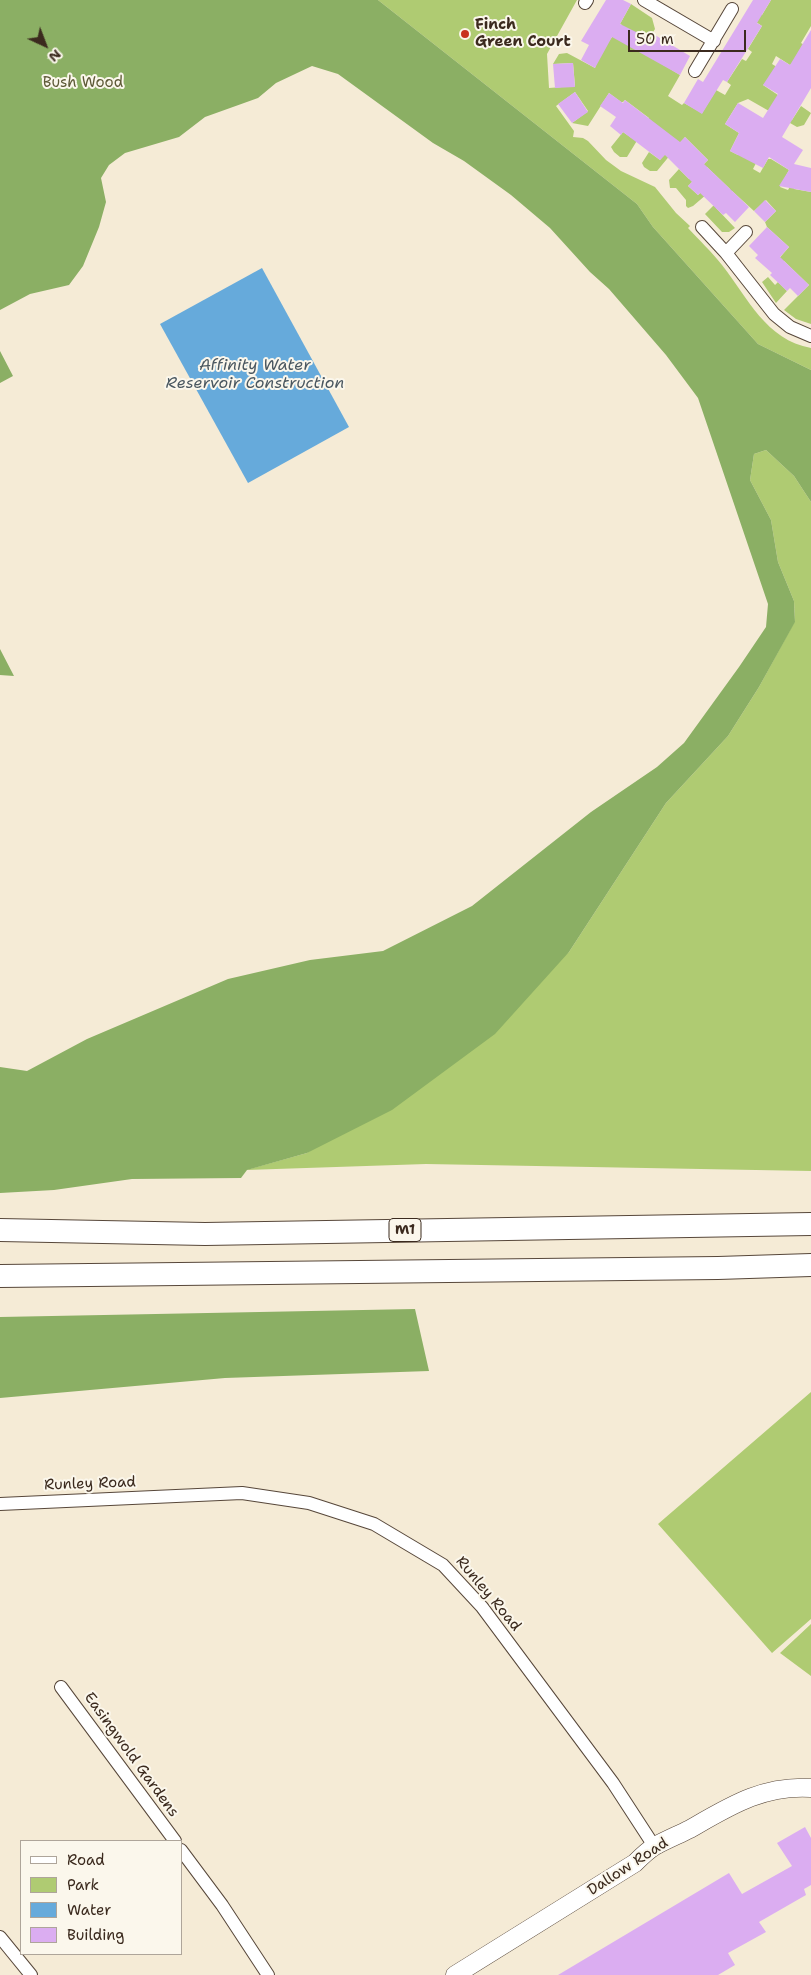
<!DOCTYPE html>
<style>
body{margin:0}
#map{position:relative;width:811px;height:1975px;overflow:hidden;background:#f5ebd6;font-family:"Shantell Sans",sans-serif}
canvas{display:block}
.legend{position:absolute;left:20px;top:1840px;width:162px;height:115px;box-sizing:border-box;background:#fbf7ec;border:1px solid #aea59a;margin:0;padding:6px 9px;list-style:none;font-size:15px;color:#3b2a1e}
.legend li{display:flex;align-items:center;gap:10px;height:25px}
.legend b{width:25px;border:1px solid #aea59a}
.north{position:absolute;left:20px;top:20px;width:50px;height:50px;-webkit-text-stroke:4px #fbf7ec;paint-order:stroke;rotate:137deg;font-size:14px;font-weight:700;line-height:20px;text-align:center;color:#3b2a1e}
.north::after{content:'';display:block;margin:auto;width:18px;height:22px;background:#3b2a1e;clip-path:polygon(50% 0,100% 100%,50% 72%,0 100%)}
.scale{position:absolute;left:628px;top:30px;width:118px;height:22px;box-sizing:border-box;border:2px solid #3b2a1e;border-top:0;padding-left:6px;font-size:15px;line-height:18px;white-space:nowrap;color:#3b2a1e;-webkit-text-stroke:4px #fbf7ec;paint-order:stroke}
</style>
<div id="map">
<canvas width="811" height="1975"></canvas>
<ul class="legend">
<li><b style="height:6px;background:#fff"></b>Road</li>
<li><b style="height:14px;background:#afcb72"></b>Park</li>
<li><b style="height:14px;background:#66aadb"></b>Water</li>
<li><b style="height:14px;background:#dbadf1"></b>Building</li>
</ul>
<div class="north">N</div>
<div class="scale">50 m</div>
</div>
<script>
const g = document.querySelector('canvas').getContext('2d');
g.lineJoin = 'round';
function paint(path, color) { g.fillStyle = color; g.fill(path, 'evenodd'); }
function stroke(path, color, width, dash) { g.strokeStyle = color; g.lineWidth = width; g.lineCap = dash ? 'butt' : 'round'; g.setLineDash(dash || []); g.stroke(path); }
function drawText(font, color, halo, rows, align = 'center') {
  g.font = font + ' "Shantell Sans",sans-serif'; g.lineWidth = 4; g.setLineDash([]); g.textBaseline = 'middle'; g.strokeStyle = halo; g.fillStyle = color; for (const [text, x, y, turn = 0] of rows) {
    g.save(); g.translate(x, y); g.rotate((+turn || 0) * Math.PI / 180); g.textAlign = isNaN(turn) ? turn : align; if (halo) g.strokeText(text, 0, 0); g.fillText(text, 0, 0); g.restore();
  }
}
const green = new Path2D(`
 M378,0H577L547,54L549,88L575,86L573,63L553,64L559,54L567,53L595,68L599,53L622,25L620,24L631,4L652,18L655,29L652,34L655,35L644,53L680,75L668,96L682,105L684,103L702,113L716,90L725,95L731,85L727,82L742,59L746,61L752,52L748,49L762,26L750,18L754,10L762,15L771,0H811V26L801,43L811,49L790,65L776,56L772,64L785,72L763,85L778,95L792,120L801,106L811,113L804,125L797,127L748,99L738,103L725,124L739,133L730,151L738,155L745,141L763,149L753,169L760,173L768,159H771L789,170L780,187L788,190L796,176L794,189L811,192V324L796,319L784,310L809,285L784,261L776,262L789,247L767,227L765,222L776,211L766,200L754,211L732,191L716,208L735,228L729,232H722L705,214L730,189L707,167L688,186L698,195L703,190L707,194L693,206L688,208L686,206V200L676,188H670L669,180L679,169L689,179L708,160L685,137L657,171H650L644,167L642,163L649,152L660,160L676,139H638L627,157H620L614,152L611,147L623,132L633,139L649,118L625,100L623,102H621L609,93L588,126L572,123L588,111L575,92L556,106L574,131L573,137L583,138L588,141L606,160L621,171L655,187L676,213L690,226L688,228C699,240 712,252 722,265C748,298 766,340 811,348V370L758,344L653,227L637,204Z
 M768,277L775,285L778,282L787,291L776,303L762,282Z
 M766,450L794,476L811,502V1171L426,1164L246,1170L307,1153L569,952L666,803L728,736L759,687L795,621L794,601L778,562L771,520L750,480L754,454Z
 M811,1392V1619L772,1653L658,1524Z
 M811,1624V1676L780,1653Z`);
const forest = new Path2D(`
 M0,0H378L637,204L653,227L758,344L811,370V502L794,476L766,450L754,454L750,480L771,520L778,562L794,601L795,622L759,687L728,736L666,803L569,952L495,1034L392,1110L307,1153L247,1170L241,1178L132,1179L54,1190L0,1193V1067L27,1071L87,1039L228,979L310,960L383,951L472,906L591,812L657,767L684,743L739,667L766,627L768,604L698,398L666,355L609,289L590,272L550,228L511,195L464,161L433,143L338,74L312,66L276,83L258,98L205,117L179,137L125,153L109,165L101,178L106,202L99,227L83,266L69,285L30,294L0,310Z
 M0,351L13,376L0,383Z
 M0,649L14,676L0,675Z
 M415,1309L429,1371L225,1378L0,1398V1317Z`);
const water = new Path2D(`
 M262,268L349,427L248,483L160,324Z`);
const building = new Path2D(`
 M606,0H623L631,4L620,24L652,40L655,35L690,56L680,75L612,37L595,68L581,60L589,45L581,41Z
 M753,0H771L757,23L762,26L727,82L723,80L702,114L684,103L698,79L703,82Z
 M811,30V88L782,137L803,150L794,164L811,168V192L779,186L789,170L769,157L763,168L730,151L739,133L725,124L738,103L763,118L778,94L763,85L780,59L790,65Z
 M573,63L575,87L555,88L553,64Z
 M575,92L588,112L572,123L558,104Z
 M609,93L623,103L625,100L680,142L685,137L708,160L704,164L749,207L735,222L726,213L723,215L700,193L698,195L688,186L692,182L665,155L660,160L623,132L621,135L610,126L616,117L600,106Z
 M765,200L776,211L765,222L754,211Z
 M767,227L789,247L780,257L809,285L798,296L790,288L787,291L770,275L772,273L755,258L758,255L749,246Z
 M805,1827L811,1838V1885L804,1889L806,1895L759,1922L766,1932L728,1953L735,1965L718,1975H558L729,1873L742,1894L792,1866L777,1843Z`);
const street = new Path2D(`
 M644,0L714,41
 M585,3L587,0
 M695,71L732,9
 M702,227L726,253L774,314L790,327L811,336
 M726,253L746,232
 M0,1504L242,1493L309,1503L374,1524L443,1565L482,1607L613,1783L654,1846
 M61,1687L175,1841
 M181,1850L222,1905L268,1975
 M0,1937L31,1975`);
const secondary = new Path2D(`
 M455,1975L635,1863C641,1857 648,1850 655,1846C666,1840 678,1835 690,1829C730,1806 763,1785 811,1788`);
const highway = new Path2D(`
 M0,1230L205,1234L811,1224
 M0,1276L718,1268L811,1265`);
const markers = [
 [465,34,5,"#c8321e"]
];
const shields = [
 [405,1230,32]
];
const shieldNames = [
 ["M1",405,1230]
];
const poiNames = [
 ["Finch",475,25],
 ["Green Court",475,42]
];
const parkNames = [
 ["Bush Wood",83,83]
];
const streetNames = [
 ["Runley Road",90,1484,-2],
 ["Runley Road",488,1594,50],
 ["Easingwold Gardens",131,1755,54],
 ["Dallow Road",628,1867,-33]
];
const waterNames = [
 ["Affinity Water",255,366],
 ["Reservoir Construction",255,384]
];
paint(green, '#afcb72');
paint(forest, '#8baf64');
paint(water, '#66aadb');
paint(building, '#dbadf1');
stroke(street, '#57473a', 14);
stroke(secondary, '#57473a', 19);
stroke(highway, '#57473a', 24);
stroke(street, '#fff', 12);
stroke(secondary, '#fff', 18);
stroke(highway, '#fff', 22);
for (const [x, y, r, color] of markers) { const dot = new Path2D(); dot.arc(x, y, r, 0, 2 * Math.PI); g.fillStyle = color; g.fill(dot); stroke(dot, '#fbf7ec', 2); }
for (const [x, y, w] of shields) { const box = new Path2D(); box.roundRect(x - w / 2, y - 11.5, w, 23, 4); g.fillStyle = '#fbf7ec'; g.fill(box); stroke(box, '#3b2a1e', 1); }
drawText('bold 14px', '#3b2a1e', null, shieldNames);
drawText('bold 15px', '#3b2a1e', '#fbf7ec', poiNames, 'left');
drawText('15px', '#5e5a37', '#fbf7ec', parkNames);
drawText('15px', '#3b2a1e', '#fbf7ec', streetNames);
drawText('italic 16px', '#4a5760', '#fbf7ec', waterNames);
</script>
